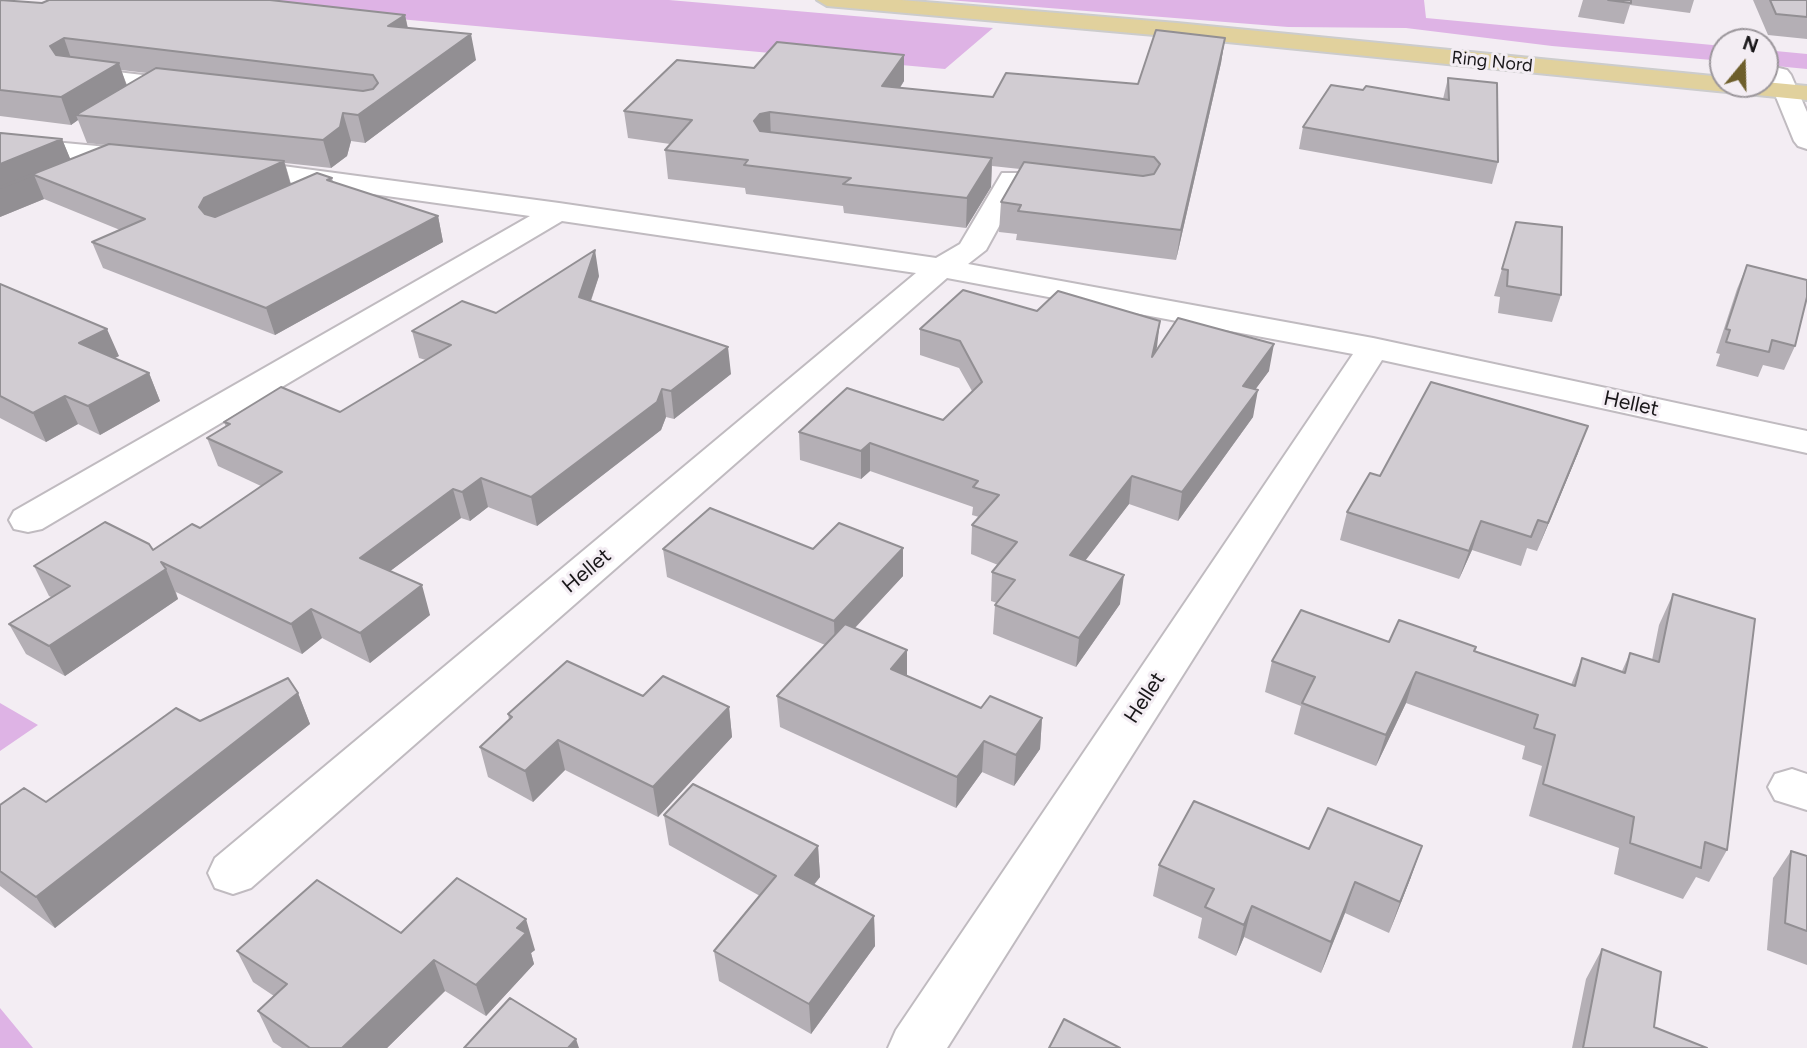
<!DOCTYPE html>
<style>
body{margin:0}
#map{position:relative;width:1807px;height:1048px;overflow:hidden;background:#f3edf3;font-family:Figtree,sans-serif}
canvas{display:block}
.north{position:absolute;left:1709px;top:28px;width:70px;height:70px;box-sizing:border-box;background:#f3edf3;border:2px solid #9c979c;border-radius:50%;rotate:19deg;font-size:19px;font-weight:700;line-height:28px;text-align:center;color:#191719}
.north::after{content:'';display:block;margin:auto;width:24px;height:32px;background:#6d5e2b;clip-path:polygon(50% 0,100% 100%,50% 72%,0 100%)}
</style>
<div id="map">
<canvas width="1807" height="1048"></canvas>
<div class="north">N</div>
</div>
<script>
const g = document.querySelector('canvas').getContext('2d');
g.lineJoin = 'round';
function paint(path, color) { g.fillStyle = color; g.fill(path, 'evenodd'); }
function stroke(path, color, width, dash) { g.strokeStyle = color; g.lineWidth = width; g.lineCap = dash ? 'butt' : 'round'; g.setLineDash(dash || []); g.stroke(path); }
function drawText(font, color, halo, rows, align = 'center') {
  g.font = font + ' Figtree,sans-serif'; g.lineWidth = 6; g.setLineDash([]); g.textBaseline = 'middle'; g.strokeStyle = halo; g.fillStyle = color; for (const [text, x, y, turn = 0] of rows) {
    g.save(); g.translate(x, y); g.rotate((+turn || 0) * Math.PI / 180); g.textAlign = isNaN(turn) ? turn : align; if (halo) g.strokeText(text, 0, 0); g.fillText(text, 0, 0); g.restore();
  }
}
const green = new Path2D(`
 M192,0H669L993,28L945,69Z
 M948,0H1424L1426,18L1723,46V61L1552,46L1406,28L1288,27Z
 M1765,50L1807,54V69L1765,65Z
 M0,703L38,725L0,751Z
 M0,1008L33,1048H0Z`);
const minor = new Path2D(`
 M74,67L186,80L194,82L198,87L194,92L186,94L66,79L62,74L66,69Z
 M1779,68L1787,70L1791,75L1807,112V149L1798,146L1794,141L1767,75L1771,70Z
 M0,137L140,150L149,152L153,158L149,164L140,166L0,153Z
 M238,160L559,203L936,258L960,244L1002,173H1022L1025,179L986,250L968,264L1373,338L1807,431V453L1382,360L947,1048H888L896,1030L1353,354L947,278L251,888L233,894L215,888L208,873L215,858L916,273L562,221L42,529L28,532L14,529L9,520L14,511L530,216L229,174L225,168L229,162Z
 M1792,769L1807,774V810L1775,800L1768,787L1775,774Z`);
const major = new Path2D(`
 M817,0H901L1177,23L1723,77V84L1765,82L1807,86V100L1177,37L827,6Z`);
const wall = new Path2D(`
 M0,0L42,3L405,15L408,28L476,60L365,143L351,141L347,156L331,168L285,163L291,184L332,178L333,182L438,216L443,242L275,335L103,268L92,242L120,230L44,199L0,217V133L62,139L70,159L106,145L87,143L78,120L71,125L0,116ZM121,70L147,73L127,85Z
 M1583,0H1694L1690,13L1630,5L1624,24L1578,17Z
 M1753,0H1807V39L1768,35Z
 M1225,38L1221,63L1176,260L1016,240L1017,234L999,232L1001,202L1020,169L992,166L991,187L966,228L844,213L843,206L746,194L745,188L668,179L665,150L670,144L628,138L624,111L754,68L904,55V81L900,88L993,97L1138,84Z
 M1448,78L1498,162L1492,184L1299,149L1303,127L1363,90L1443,99Z
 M1516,222L1561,295L1552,322L1498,313L1500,297L1494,296Z
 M1747,265L1795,346L1784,370L1763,365L1758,377L1716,366L1720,354L1716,353L1737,289Z
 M599,276L591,301L731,374L674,419L666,417L661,430L537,526L488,507L470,521L461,518L390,571L430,615L370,663L322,638L302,654L176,592L178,599L65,676L26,654L9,624L51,597L49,596L34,566L153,550L200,528L261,486L218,466L207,438L226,427L224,422L340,412L426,360L419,358L412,331L496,313Z
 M0,284L119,356L114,358L149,373L160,401L100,435L78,424L46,442L0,418Z
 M920,329L1156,351L1269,371L1255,389L1253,417L1178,521L1129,504L1085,561L1120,604L1076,667L993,634L995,605L997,603L991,601L992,572L998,565L971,554L972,525L979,517L972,515L973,507L870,471L861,479L800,460L799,432L943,420L972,391L959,368L920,355Z
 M1578,453L1537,551L1527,548L1521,566L1472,550L1459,579L1340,540L1347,512L1380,476Z
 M903,548V576L855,628L907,650V676L981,708L1042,718L1040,749L1014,786L982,772L956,808L780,727L777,696L825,645L667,577L663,549Z
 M1673,594L1727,850L1709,882L1696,877L1683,899L1614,874L1619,848L1529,816L1542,766L1522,759L1525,746L1406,703L1376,766L1294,734L1301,706L1265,692L1272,661L1389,642L1475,652L1571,685L1582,658L1622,671L1630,653L1652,660L1659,625Z
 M298,693L310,724L55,928L0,886V805L46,802L200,721Z
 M643,696L729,707L732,737L658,817L565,770L533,802L488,777L480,747L509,720L508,714Z
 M664,815L818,846L820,877L814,885L874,916L875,946L811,1034L719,981L714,951L760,896L669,845Z
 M1309,849L1411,877L1389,933L1345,913L1321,973L1244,937L1236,956L1198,938L1202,918L1153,896L1159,865Z
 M1791,851L1807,856V965L1767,950L1773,878Z
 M401,933L535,950L531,953L534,964L486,1016L445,991L387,1048H282L273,1042L258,1011L274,996L253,982L237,951Z
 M1602,949L1654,1027L1707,1048H1572L1586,979Z`);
const shadedWall = new Path2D(`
 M405,15L410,40L388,26Z
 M471,34L476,60L365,143L358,115Z
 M64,38L73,64L60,72L50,46Z
 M1225,38L1221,63L1176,260L1181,230Z
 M904,55V81L883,113L882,86Z
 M119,63L128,90L76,115L78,120L71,125L61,97Z
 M770,112L771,139L756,149L754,121L760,114Z
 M343,113L351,141L347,156L331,168L323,140Z
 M62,139L72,163L34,175L44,199L0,217V164Z
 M992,158L991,187L966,228L967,198Z
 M284,161L291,186L208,232L199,207L204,198Z
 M438,216L443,242L275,335L266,308Z
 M595,250L599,276L583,323L579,297Z
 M1160,321L1157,347L1148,384L1152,357Z
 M107,329L119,356L90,371L79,343Z
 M1274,344L1269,371L1238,413L1243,386Z
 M728,347L731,374L674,419L671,391Z
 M149,373L160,401L100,435L88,406Z
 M662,389L666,417L661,430L537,526L531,497Z
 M1258,390L1253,417L1178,521L1182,492Z
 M65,396L78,424L46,442L33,413Z
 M1588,426L1578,453L1537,551L1548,523Z
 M870,443V471L861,479V451Z
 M1132,476L1129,504L1067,584L1070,555Z
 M481,478L488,507L470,521L462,492Z
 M453,489L461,518L369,587L360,558Z
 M1481,521L1472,550L1459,579L1469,551Z
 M903,548V576L835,649L834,621Z
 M166,569L178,599L65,676L49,646Z
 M1124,575L1120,604L1076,667L1079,638Z
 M422,585L430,615L370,663L360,633Z
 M311,609L322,638L302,654L291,624Z
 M907,650V681L891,669Z
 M1416,672L1406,703L1376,766L1386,735Z
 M298,693L310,724L55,928L36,897Z
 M729,707L732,737L658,817L653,787Z
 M1042,718L1040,749L1014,786L1016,755Z
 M558,740L565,770L533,802L525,771Z
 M984,741L982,772L956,808L957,777Z
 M818,846L820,877L797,905L795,875Z
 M1422,846L1411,877L1389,933L1400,902Z
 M1355,882L1345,913L1321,973L1331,942Z
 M1252,906L1244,937L1236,956L1244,925Z
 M874,916L875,946L811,1034L809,1004Z
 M526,919L535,950L531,953L534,964L486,1016L476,985L517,928Z
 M434,960L445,991L387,1048H342Z
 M576,1039L579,1048H568Z`);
const building = new Path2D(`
 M0,0L42,3L49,0H270L405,15L388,26L471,34L358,115L343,113L340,127L323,140L76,115L156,68L363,91L373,89L378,83L373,75L64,38L50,46L56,55L119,63L61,97L0,90Z
 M1608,0H1631V3Z
 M1770,0H1807V17L1776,14Z
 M1156,30L1225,38L1181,230L1018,211L1021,205L1001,202L1024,162L1143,176L1154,174L1160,164L1154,157L770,112L760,114L754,121L760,131L992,158L967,198L843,184L851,178L744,165L748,160L665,150L692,120L624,111L677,60L754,68L777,42L904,55L882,86L993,97L1006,73L1138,84Z
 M1448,78L1497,83L1498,162L1303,127L1331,85L1363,90L1366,86L1449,100Z
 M0,133H1L62,139L0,164Z
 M109,144L284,161L204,198L199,207L205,214L215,217L317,173L332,178L327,180L438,216L266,308L92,242L145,219L34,175L0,188V187Z
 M1516,222L1562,227L1561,295L1507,286L1508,270L1502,269Z
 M595,250L579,297L728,347L671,391L662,389L657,402L531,497L481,478L462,492L453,489L360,558L422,585L360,633L311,609L291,624L161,562L166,569L49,646L9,624L70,586L34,566L105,522L149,544L153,550L192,524L200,528L282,472L207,438L230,424L224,422L281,387L340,412L451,345L412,331L462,301L496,313Z
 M1747,265L1807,280V297L1795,346L1772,340L1769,352L1726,342L1730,330L1726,329Z
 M0,284L107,329L79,343L149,373L88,406L65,396L33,413L0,396Z
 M963,290L1037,311L1058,291L1160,321L1152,357L1178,318L1274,344L1243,386L1258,390L1182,492L1132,476L1070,555L1124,575L1079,638L995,605L1015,580L992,572L1017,542L972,525L999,495L973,487L978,481L870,443L861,451L799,432L847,388L943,420L982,382L960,341L920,329Z
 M1431,382L1588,426L1548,523L1538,520L1531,537L1481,521L1469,551L1347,512L1370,473L1380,476Z
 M710,508L813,549L839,523L903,548L834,621L663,549Z
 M1673,594L1755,619L1727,850L1705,842L1701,868L1630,843L1634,817L1543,784L1555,735L1534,728L1538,715L1416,672L1386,735L1302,703L1315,677L1272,661L1301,610L1389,642L1399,620L1476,647L1474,651L1575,686L1582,658L1625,673L1630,653L1659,662Z
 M845,624L907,650L891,669L981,708L990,696L1042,718L1016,755L984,741L957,777L777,696Z
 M567,661L643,696L663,676L729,707L653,787L558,740L525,771L480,747L512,717L508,714Z
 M288,678L298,693L36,897L0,871V805L24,788L46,802L176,708L200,721Z
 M693,784L818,846L795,875L874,916L809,1004L714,951L776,876L664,815Z
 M1194,801L1309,849L1328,808L1422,846L1400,902L1355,882L1331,942L1252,906L1244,925L1205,907L1214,889L1159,865Z
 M1791,851L1807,856V931L1785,923Z
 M457,878L526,919L517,928L526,933L476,985L434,960L342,1048H310L258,1011L287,984L237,951L317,880L401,933Z
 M1602,949L1661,972L1654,1027L1707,1048H1583Z
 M510,998L576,1039L568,1048H464Z
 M1064,1019L1120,1048H1049Z`);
const farStreetnames = [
 ["Ring Nord",1492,62,6]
];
const streetNames = [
 ["Hellet",1631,404,12],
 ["Hellet",587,571,-40],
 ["Hellet",1145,698,-57]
];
paint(green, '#deb3e5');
stroke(minor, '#c0bbc0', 4);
stroke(major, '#ccc', 4);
paint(minor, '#fff');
paint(major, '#e1d19d');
paint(wall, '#b4afb5');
paint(shadedWall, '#928f93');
paint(building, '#d1ccd2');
stroke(building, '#928f93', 2);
drawText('18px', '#191719', '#f3edf3', farStreetnames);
drawText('21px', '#191719', '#f3edf3', streetNames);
</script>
